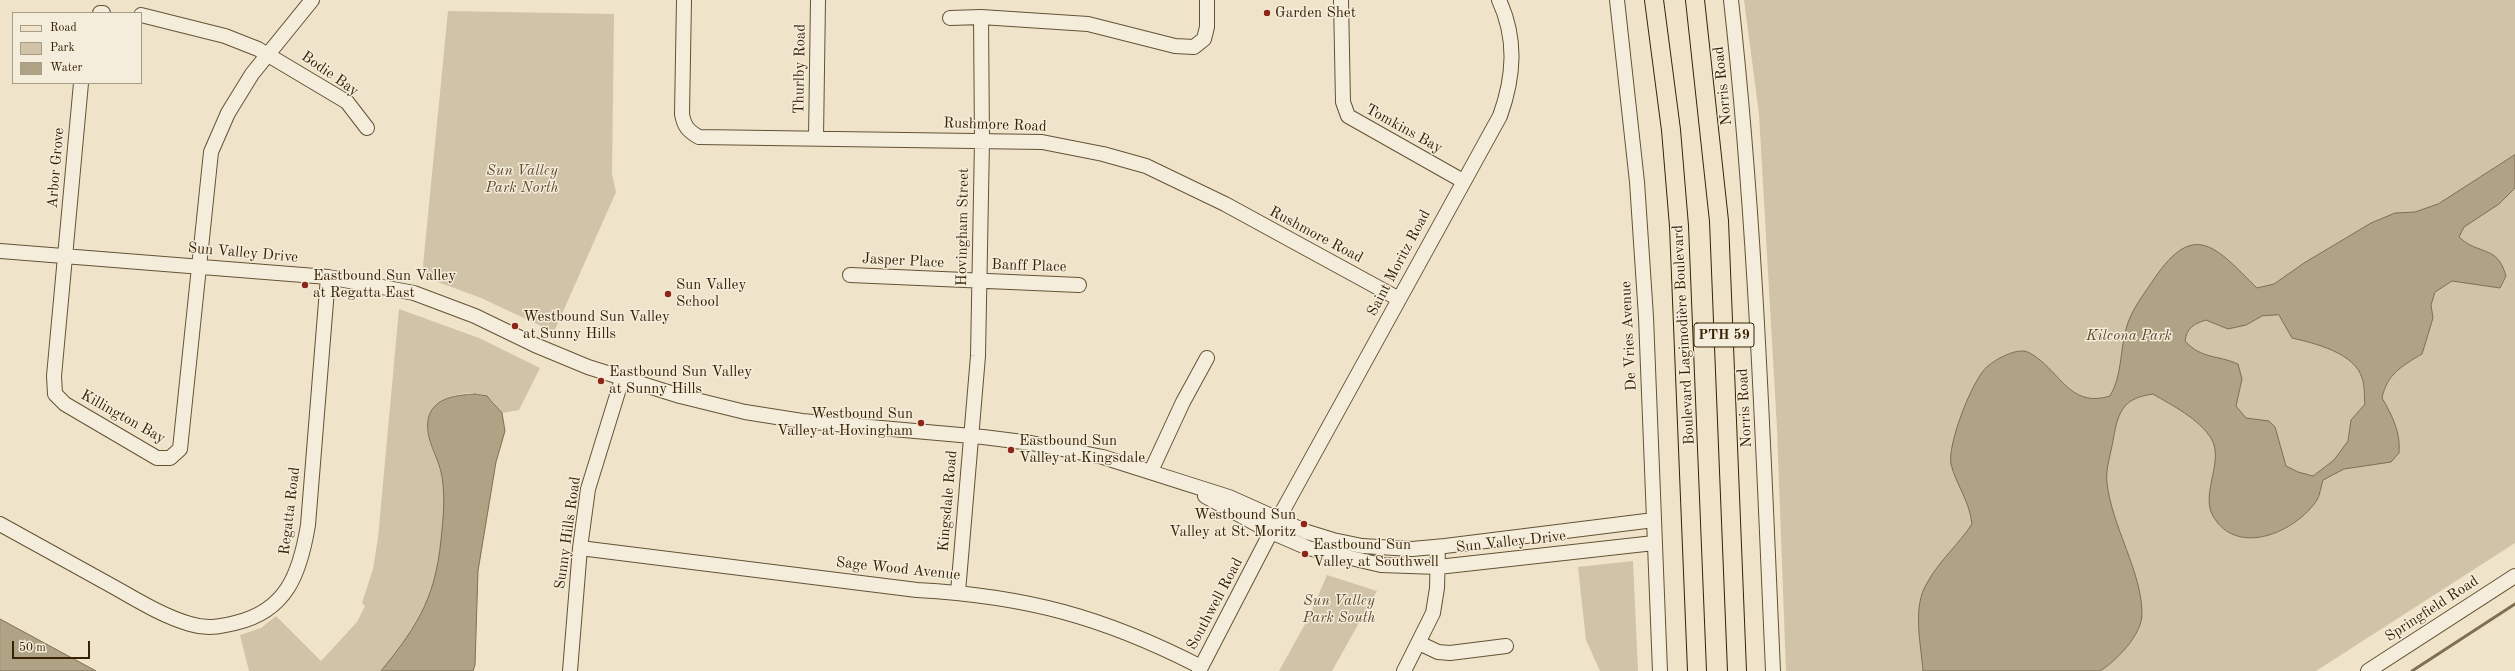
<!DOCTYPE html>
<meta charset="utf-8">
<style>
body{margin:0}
#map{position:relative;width:2515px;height:671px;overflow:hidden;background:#efe4c9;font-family:"Old Standard TT",serif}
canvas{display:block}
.legend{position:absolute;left:12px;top:12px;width:130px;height:72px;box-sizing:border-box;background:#f5eddc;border:1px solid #a99c85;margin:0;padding:5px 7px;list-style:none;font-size:12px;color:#372202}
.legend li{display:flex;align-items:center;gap:8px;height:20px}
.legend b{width:20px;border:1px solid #a99c85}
.scale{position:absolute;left:12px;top:641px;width:78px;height:18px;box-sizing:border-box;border:2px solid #372202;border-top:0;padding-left:5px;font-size:12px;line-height:14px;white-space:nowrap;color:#372202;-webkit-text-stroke:3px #f5eddc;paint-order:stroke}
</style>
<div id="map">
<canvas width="2515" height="671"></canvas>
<ul class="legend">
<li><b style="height:5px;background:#efe4c9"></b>Road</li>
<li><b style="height:11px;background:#d0c3a7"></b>Park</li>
<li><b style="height:11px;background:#b0a285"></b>Water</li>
</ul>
<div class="scale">50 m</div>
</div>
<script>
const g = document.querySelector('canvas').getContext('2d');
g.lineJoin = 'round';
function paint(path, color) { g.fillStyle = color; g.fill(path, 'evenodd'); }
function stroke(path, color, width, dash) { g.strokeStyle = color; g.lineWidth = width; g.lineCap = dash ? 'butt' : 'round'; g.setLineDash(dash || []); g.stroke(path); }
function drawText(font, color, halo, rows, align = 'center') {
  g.font = font + ' "Old Standard TT",serif'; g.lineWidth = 3; g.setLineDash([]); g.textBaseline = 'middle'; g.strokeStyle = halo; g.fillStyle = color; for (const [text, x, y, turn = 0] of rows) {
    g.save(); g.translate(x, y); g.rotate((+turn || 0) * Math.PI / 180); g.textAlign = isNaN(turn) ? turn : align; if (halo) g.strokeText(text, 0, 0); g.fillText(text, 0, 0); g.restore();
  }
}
const green = new Path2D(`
 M1744,0H2515V543L2316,671H1786L1777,429L1759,114Z
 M448,11L614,14L612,174L616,192L554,332L481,298L422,276Z
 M399,309L479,338L540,368L519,410L502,413C498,408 492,398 486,396C470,388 437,397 430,414C421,434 437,454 441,473C450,518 442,577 421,617C410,637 395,654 381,671H249L240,635L261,628L276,616L321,661L357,622L365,606L362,603L373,569L378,538Z
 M1633,561L1638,671H1600L1586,640L1578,567Z
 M1327,575L1377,591L1332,671H1279L1309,617Z`);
const water = new Path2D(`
 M2515,155V188L2499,204L2464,227L2459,237C2479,256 2497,244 2506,276L2500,288L2452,281L2435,292L2431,305L2433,318L2422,354C2402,366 2387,374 2382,398C2392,415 2401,433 2399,453L2391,462L2344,469L2323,480C2321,486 2320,495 2317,500C2296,532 2237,558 2213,516C2200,493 2225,461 2211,438C2198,418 2173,406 2153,394C2125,398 2119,409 2114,435C2112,450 2105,469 2107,483C2112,527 2142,572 2142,614C2142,635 2116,661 2100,671H1923C1921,644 1912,607 1927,583C1939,561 1959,544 1972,524C1969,499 1956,485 1951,464C1947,445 1973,377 1988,366C1996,359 2013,350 2024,351C2030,352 2036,357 2040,360C2064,380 2074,407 2110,396C2122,376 2120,351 2126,329C2131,310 2144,294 2154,279C2195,218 2217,249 2257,288L2274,284L2304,263L2371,223L2395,213L2415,212L2438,204ZM2279,315L2292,338C2314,343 2355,353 2362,378C2365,386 2364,396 2365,404L2351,420L2348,441L2334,460L2313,476L2298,472L2286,466L2275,427L2269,421L2246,418L2236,406L2242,379L2238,364C2218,355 2201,359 2185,341C2187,327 2194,324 2206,320L2228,329L2246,325L2262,316Z
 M475,394L487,396L502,413L505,431L496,462L478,571L475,665L473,671H381C421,622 437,594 442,529C444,511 445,490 441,472C437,454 423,436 429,416C435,397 458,395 475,394Z
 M0,619L96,671H0Z`);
const stream = new Path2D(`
 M2412,671L2515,604`);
const minor = new Path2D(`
 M684,0L682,114C684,126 688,131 699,137L1042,142L1103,154L1146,166L1225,204L1399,299
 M1341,0L1343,102L1348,116L1463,181
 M1617,0L1637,182L1646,317L1660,671
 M1731,0C1756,223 1763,447 1773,671
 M100,13H103
 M141,15L225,36L258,49L347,102L367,128
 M950,18L981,17L1088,24L1175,46L1194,47L1204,39L1207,27V0
 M81,83L54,376L55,394L65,404L157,458H170L180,449L211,152L228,113L252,74L312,0
 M816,138L818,0
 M0,251L328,277L414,293L475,316L535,345L588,367L680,396L745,412L802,421L983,437L1031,443L1103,457L1229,497L1307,532L1333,540L1362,546L1412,549L1445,546L1654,520
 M850,275L1079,285
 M1151,471L1183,402L1207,358
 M1205,496L1271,532L1308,548L1381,565L1438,567L1654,543
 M0,524C34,543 69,562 103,581C131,596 159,615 190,624C206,629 219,627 235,623C287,611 300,573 308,525L328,277
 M580,548L917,590C1026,596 1104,617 1201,667
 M958,592L978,356L982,141L981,17
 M1419,643L1438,652L1450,653L1506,646
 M570,671L580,548L588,489L622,379
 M1199,671L1271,532L1500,116C1514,77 1517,39 1499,0
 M1404,671L1433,613L1437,588L1438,547
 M2368,671L2515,576`);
const major = new Path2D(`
 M1654,0L1671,130L1679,226L1697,671
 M1695,0L1719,221L1737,671`);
const markers = [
 [1267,13,4,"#8f2418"],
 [305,285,4,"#8f2418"],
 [668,294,4,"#8f2418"],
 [515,326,4,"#8f2418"],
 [601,381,4,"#8f2418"],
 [921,423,4,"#8f2418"],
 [1011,450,4,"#8f2418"],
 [1304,524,4,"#8f2418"],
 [1305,554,4,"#8f2418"]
];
const shields = [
 [1724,335,60]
];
const shieldNames = [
 ["PTH 59",1724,335]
];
const poiNames = [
 ["Garden Shet",1275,13],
 ["Eastbound Sun Valley",313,276],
 ["at Regatta East",313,293],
 ["Sun Valley",676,285],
 ["School",676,302],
 ["Westbound Sun Valley",523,317],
 ["at Sunny Hills",523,334],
 ["Eastbound Sun Valley",609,372],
 ["at Sunny Hills",609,389],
 ["Westbound Sun",913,414,"right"],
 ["Valley at Hovingham",913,431,"right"],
 ["Eastbound Sun",1019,441],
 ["Valley at Kingsdale",1019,458],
 ["Westbound Sun",1296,515,"right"],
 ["Valley at St. Moritz",1296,532,"right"],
 ["Eastbound Sun",1313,545],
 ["Valley at Southwell",1313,562]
];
const streetNames = [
 ["Thurlby Road",800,69,-89],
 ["Bodie Bay",330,74,35],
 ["Norris Road",1723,86,-96],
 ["Rushmore Road",995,125,2],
 ["Tomkins Bay",1404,129,29],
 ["Arbor Grove",56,168,-85],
 ["Hovingham Street",963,227,-89],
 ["Rushmore Road",1316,235,28],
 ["Sun Valley Drive",243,253,5],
 ["Jasper Place",903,261,3],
 ["Saint Moritz Road",1399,263,-62],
 ["Banff Place",1029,266,2],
 ["Boulevard Lagimodière Boulevard",1684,335,-93],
 ["De Vries Avenue",1629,336,-93],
 ["Norris Road",1745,408,-93],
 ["Killington Bay",123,417,29],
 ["Kingsdale Road",948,501,-85],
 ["Regatta Road",290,511,-83],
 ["Sunny Hills Road",568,533,-82],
 ["Sun Valley Drive",1511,542,-6],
 ["Sage Wood Avenue",898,569,6],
 ["Southwell Road",1215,604,-62],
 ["Springfield Road",2432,609,-33]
];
const parkNames = [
 ["Sun Valley",522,171],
 ["Park North",522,188],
 ["Kilcona Park",2129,336],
 ["Sun Valley",1339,601],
 ["Park South",1339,618]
];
paint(green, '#d0c3a7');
paint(water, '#b0a285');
stroke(water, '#806f51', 1);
stroke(stream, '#806f51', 3);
stroke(minor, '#655234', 16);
stroke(major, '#372202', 20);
stroke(minor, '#f5eddc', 14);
stroke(major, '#efe4c9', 18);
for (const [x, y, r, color] of markers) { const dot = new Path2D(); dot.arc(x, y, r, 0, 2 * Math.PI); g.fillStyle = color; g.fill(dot); stroke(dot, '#f5eddc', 1.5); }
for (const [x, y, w] of shields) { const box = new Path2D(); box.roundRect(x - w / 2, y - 12, w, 24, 3); g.fillStyle = '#f5eddc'; g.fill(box); stroke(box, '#372202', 1); }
drawText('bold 14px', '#372202', null, shieldNames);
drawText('15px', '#372202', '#f5eddc', poiNames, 'left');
drawText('15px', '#372202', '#f5eddc', streetNames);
drawText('italic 15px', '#5d4a2b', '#f5eddc', parkNames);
</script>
